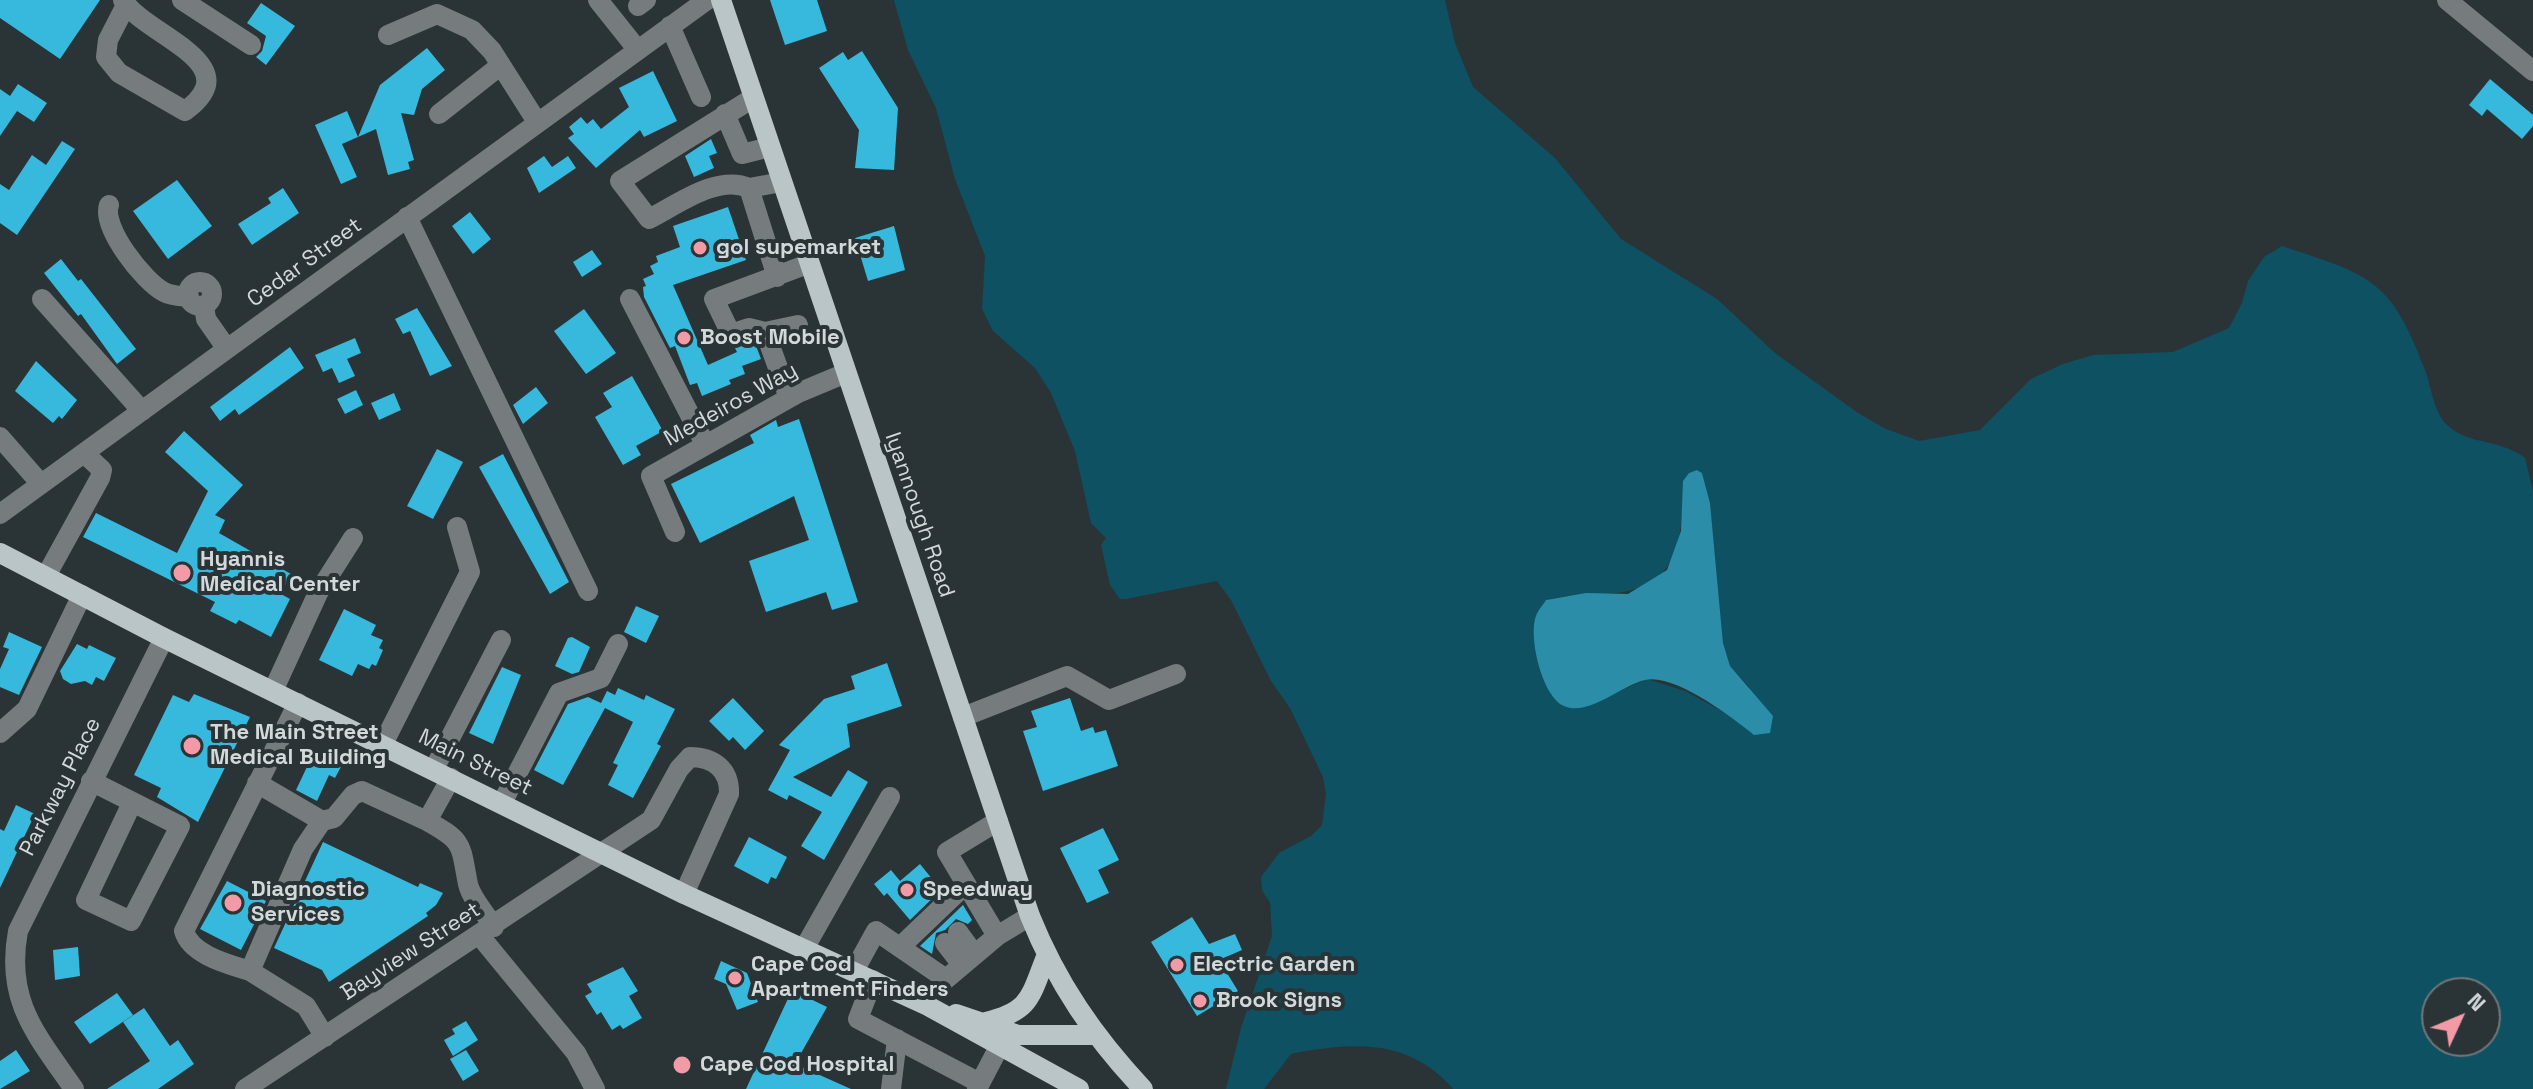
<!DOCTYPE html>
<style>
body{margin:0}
#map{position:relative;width:2533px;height:1089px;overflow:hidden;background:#2a3437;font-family:"Space Grotesk",sans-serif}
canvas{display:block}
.north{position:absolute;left:2421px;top:977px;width:80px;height:80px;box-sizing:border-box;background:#2a3437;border:2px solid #6e7679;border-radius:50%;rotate:46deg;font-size:22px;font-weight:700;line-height:32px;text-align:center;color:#d3d9db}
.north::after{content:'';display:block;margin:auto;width:28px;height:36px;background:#f39aa7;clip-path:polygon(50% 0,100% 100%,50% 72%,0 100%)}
</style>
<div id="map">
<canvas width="2533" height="1089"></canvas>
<div class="north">N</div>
</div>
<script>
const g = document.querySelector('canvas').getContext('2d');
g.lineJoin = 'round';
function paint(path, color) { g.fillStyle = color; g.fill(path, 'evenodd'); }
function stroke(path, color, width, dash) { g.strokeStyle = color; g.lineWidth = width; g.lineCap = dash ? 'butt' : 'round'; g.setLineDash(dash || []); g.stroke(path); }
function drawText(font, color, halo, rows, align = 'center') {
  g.font = font + ' "Space Grotesk",sans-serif'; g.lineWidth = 8; g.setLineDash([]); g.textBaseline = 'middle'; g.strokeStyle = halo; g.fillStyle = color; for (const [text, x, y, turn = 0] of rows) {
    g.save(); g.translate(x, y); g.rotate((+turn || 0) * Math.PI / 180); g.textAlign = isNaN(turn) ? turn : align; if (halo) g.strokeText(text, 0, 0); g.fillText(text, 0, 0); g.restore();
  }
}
const green = new Path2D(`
 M894,0H1445L1455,43L1473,87L1555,158L1621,239L1717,299L1775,353L1858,413L1886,429L1919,441L1980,430L2031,379L2063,364L2093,355L2173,352L2229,328L2242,303L2248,281L2264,257L2282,246C2369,275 2391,278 2425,370C2432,388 2433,412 2448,426C2472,446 2498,438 2525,458L2533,491V1089H1453C1409,1038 1353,1042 1291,1054L1264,1089H1226L1241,1028L1272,936L1270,903L1262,890L1261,877L1279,853L1311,836L1322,825L1326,794L1323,777L1290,708L1271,681L1231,600L1217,581L1126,599H1120L1110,585L1101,545L1106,538L1091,523L1075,451L1051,393L1035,368L993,331L982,309L985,256L955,179L936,108L908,50ZM1698,470L1702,473L1710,503L1723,643L1730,666L1749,687L1731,716L1685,691L1647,679L1601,699L1552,696C1539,663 1524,632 1546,600C1594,588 1659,609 1677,545C1685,520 1679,497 1689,473ZM2437,993H2485V1041H2437Z`);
const water = new Path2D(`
 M1697,470L1702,473L1710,503L1723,643L1730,666L1773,716L1770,733L1754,735C1732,717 1674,673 1645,680C1622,685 1588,717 1564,706C1542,697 1528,636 1536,616C1538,610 1543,605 1546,600L1586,593L1628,594L1667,570L1681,531L1683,481L1689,473Z`);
const building = new Path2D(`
 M0,0H100L60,59L0,18Z
 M770,0H817L827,31L785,45Z
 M261,3L295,26L266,65L256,57L262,51L266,36L247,23Z
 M427,48L445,70L422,89L414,115L401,113L414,160L408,162L410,169L388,175L376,129L342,144L357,177L341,184L315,125L347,111L358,137L380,85Z
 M862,51L898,108L894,170L855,168L859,130L819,68L843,52L848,60Z
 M653,71L677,121L644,137L640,130L596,168L568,138L574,134L569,127L581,117L587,124L593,119L601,129L629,107L619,88Z
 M2490,79L2533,115V126L2522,139L2487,109L2482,116L2469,105Z
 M18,84L47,103L34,122L17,111L0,136V89L10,96Z
 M711,139L717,153L709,156L714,168L694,177L685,156Z
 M62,141L75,149L17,235L0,223V184L9,190L32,155L46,165Z
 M544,156L552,167L568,156L576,168L539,193L527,168Z
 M177,180L212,226L168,259L133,211Z
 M283,188L299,213L252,245L238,224L271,203L268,198Z
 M728,207L746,260L673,285L708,365L737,352L735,348L751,342L755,343L761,359L742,366L745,374L729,380L731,384L702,396L697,383L690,385L675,346L670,348L644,297L643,287L646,286L643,279L654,274L650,266L658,262L656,256L680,247L673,226Z
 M470,212L491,239L473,254L452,226Z
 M894,226L905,270L868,281L855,238Z
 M592,250L602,264L582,277L573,262Z
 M61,259L78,281L81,279L136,349L117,364L81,314L78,316L44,273Z
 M417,308L452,366L430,376L410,331L403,334L395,319Z
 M584,309L616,353L586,374L554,331Z
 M355,338L361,353L347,359L355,376L339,383L332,368L323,372L315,355Z
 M290,347L304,368L239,415L235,409L220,421L210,407Z
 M36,361L77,400L62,419L59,416L53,423L15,391Z
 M632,376L663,431L636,446L641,455L623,465L595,417L612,407L603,393Z
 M536,387L548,403L523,424L513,405Z
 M356,390L363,405L345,414L337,399Z
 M394,393L401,410L379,420L371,403Z
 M799,419L858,602L832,610L826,592L766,612L749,561L809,540L794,496L700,543L671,484L754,443L750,435L776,420L778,427Z
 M184,431L243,485L215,515L225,520L219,533L291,574L281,594L290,599L271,637L239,620L236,624L210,611L215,602L83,537L96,513L177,553L208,491L165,452Z
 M437,449L463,462L433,519L407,506Z
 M503,454L569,582L550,594L479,467Z
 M636,606L659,616L646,643L624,632Z
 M344,609L376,625L371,635L383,640L379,648L383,650L376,666L372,664L369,669L358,664L352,676L319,660Z
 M9,632L42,647L19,695L0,687V669L9,649L3,647Z
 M572,637L590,647L579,672L572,674L555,666L568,638Z
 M77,644L87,649L89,645L116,658L104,681L96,677L92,685L85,681L71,684L63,679L60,671Z
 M887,663L902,706L847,724L850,747L793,777L831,797L848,770L868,782L824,860L801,846L822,812L789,795L787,800L768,790L790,750L779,745L824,699L855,689L851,676Z
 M502,667L521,675L493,744L469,733Z
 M618,688L644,700L646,695L675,709L657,744L661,746L633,798L608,785L618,765L613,763L633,722L605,708L563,785L534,770L568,704L588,697L601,703L607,691L615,695Z
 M194,694L250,717L198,822L157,797L161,788L134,775L173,695L189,702Z
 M733,698L764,731L745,750L733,737L729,741L709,721Z
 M1070,698L1081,731L1093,727L1095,733L1106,730L1118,766L1043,791L1023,731L1037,727L1031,711Z
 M315,750L343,763L335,778L329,775L317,801L296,790Z
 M16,805L35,814L0,888V829L4,831Z
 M1103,828L1119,860L1098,870L1109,893L1087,903L1060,848Z
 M749,837L787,857L776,879L771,877L768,884L734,866Z
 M323,842L418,887L420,883L443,893L436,905L426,913L428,916L329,982L322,970L274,948Z
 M920,864L941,890L910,920L887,893L884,896L874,884L891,870L900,881Z
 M227,881L266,901L241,950L200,929Z
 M963,905L972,920L968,924L956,919L945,930L936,933L932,954L920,946Z
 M1192,917L1209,944L1235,934L1242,950L1219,960L1238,991L1197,1016L1151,942Z
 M78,947L80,976L55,980L53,950Z
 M721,961L747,973L758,1002L737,1010L726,984L714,979Z
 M623,967L638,991L629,996L642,1018L623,1029L620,1025L612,1030L601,1012L597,1015L585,996L592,992L587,984Z
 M792,990L827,1007L795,1064L851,1089H746Z
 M117,993L133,1015L90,1044L74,1022Z
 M144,1008L170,1046L178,1040L194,1064L158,1089H107L150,1061L123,1022Z
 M466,1021L478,1040L453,1056L444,1040L455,1034L452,1029Z
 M16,1050L30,1071L0,1089V1061Z
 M466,1050L479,1071L463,1081L450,1059Z`);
const minor = new Path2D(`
 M123,0C145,36 251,63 185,111L119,73L106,57L108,40L126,5
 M182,0L251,45
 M598,0L637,49
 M2447,0L2533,71
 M638,6L646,0
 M670,26L701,97
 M388,35L437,14L472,30L492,51L537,122
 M439,114L501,65
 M725,114L742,154L770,147
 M749,188C717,174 677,205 649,219L620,181L753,98
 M109,205C101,227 144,282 164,292C172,296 180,296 189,297
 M407,217L588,591
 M777,277L749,188L782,182
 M188 294a12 12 0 1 1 24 0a12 12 0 1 1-24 0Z
 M42,299L142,411
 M630,299L705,444
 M204,305L206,319L227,349
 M798,325L765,332L749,328L731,334L714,299L808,264
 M765,332L789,398
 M0,437L41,484
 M0,514L707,0
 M675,532L651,476L798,393L846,373
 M46,576L100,478L102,470L84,453
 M273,691L318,593L353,538
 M298,703L184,931C191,955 228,964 250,971L303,849L322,821L334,818L353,795L362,791L427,821L451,778
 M963,717L1067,676L1109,700L1176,674
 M0,733L27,709L82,595
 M383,744L470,572L457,527
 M434,769L501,640
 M91,781L180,826L131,921L86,900L132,803
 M257,783L322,821
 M502,803L559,693L601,678L618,644
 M427,821C465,842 460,844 468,884C471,898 486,914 494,927
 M998,821L947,852L997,936L1030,916
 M958,932L974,954
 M480,936L576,1053L595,1089
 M945,943L962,965
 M805,947L890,797
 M900,947L966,884
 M250,971L306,1006L325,1037
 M854,971L876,931L946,979L997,936
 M873,980L858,1019L980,1083
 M74,1089C36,1034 5,1001 18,931L164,638
 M245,1089L651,820L679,769L690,757C714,757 730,770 729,794L684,894
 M891,1089L897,1039
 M977,1089L999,1047`);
const major = new Path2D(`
 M721,0L1030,916C1057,983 1094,1037 1143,1089
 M0,553L164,638L684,894L928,1006L1079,1089
 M956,1014L1018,1035H1095
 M986,1022C1031,1011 1030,997 1046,957`);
const markers = [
 [700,248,8,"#f39aa7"],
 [684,338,8,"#f39aa7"],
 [182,573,10,"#f39aa7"],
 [192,746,10,"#f39aa7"],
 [907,890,8,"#f39aa7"],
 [233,903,10,"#f39aa7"],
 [1177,965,8,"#f39aa7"],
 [735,978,8,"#f39aa7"],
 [1200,1001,8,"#f39aa7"],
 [682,1065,10,"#f39aa7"]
];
const poiNames = [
 ["gol supemarket",716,248],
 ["Boost Mobile",700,338],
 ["Hyannis",200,560],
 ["Medical Center",200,585],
 ["The Main Street",210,733],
 ["Medical Building",210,758],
 ["Diagnostic",251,890],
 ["Services",251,915],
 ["Speedway",923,890],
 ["Cape Cod",751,965],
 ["Apartment Finders",751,990],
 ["Electric Garden",1193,965],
 ["Brook Signs",1216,1001],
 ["Cape Cod Hospital",700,1065]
];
const streetNames = [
 ["Cedar Street",305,263,-36],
 ["Medeiros Way",731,405,-29],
 ["Iyannough Road",919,515,71],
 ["Main Street",475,763,26],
 ["Parkway Place",61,787,-63],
 ["Bayview Street",411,952,-33]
];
paint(green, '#0e5162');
paint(water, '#2b8da7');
paint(building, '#36b9dc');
stroke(minor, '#767b7d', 20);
stroke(major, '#bac5c8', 20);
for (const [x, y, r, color] of markers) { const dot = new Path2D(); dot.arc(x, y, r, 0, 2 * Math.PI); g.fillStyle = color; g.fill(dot); stroke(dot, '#2a3437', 3); }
drawText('bold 22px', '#d3d9db', '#2a3437', poiNames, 'left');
drawText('22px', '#d3d9db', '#2a3437', streetNames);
</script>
